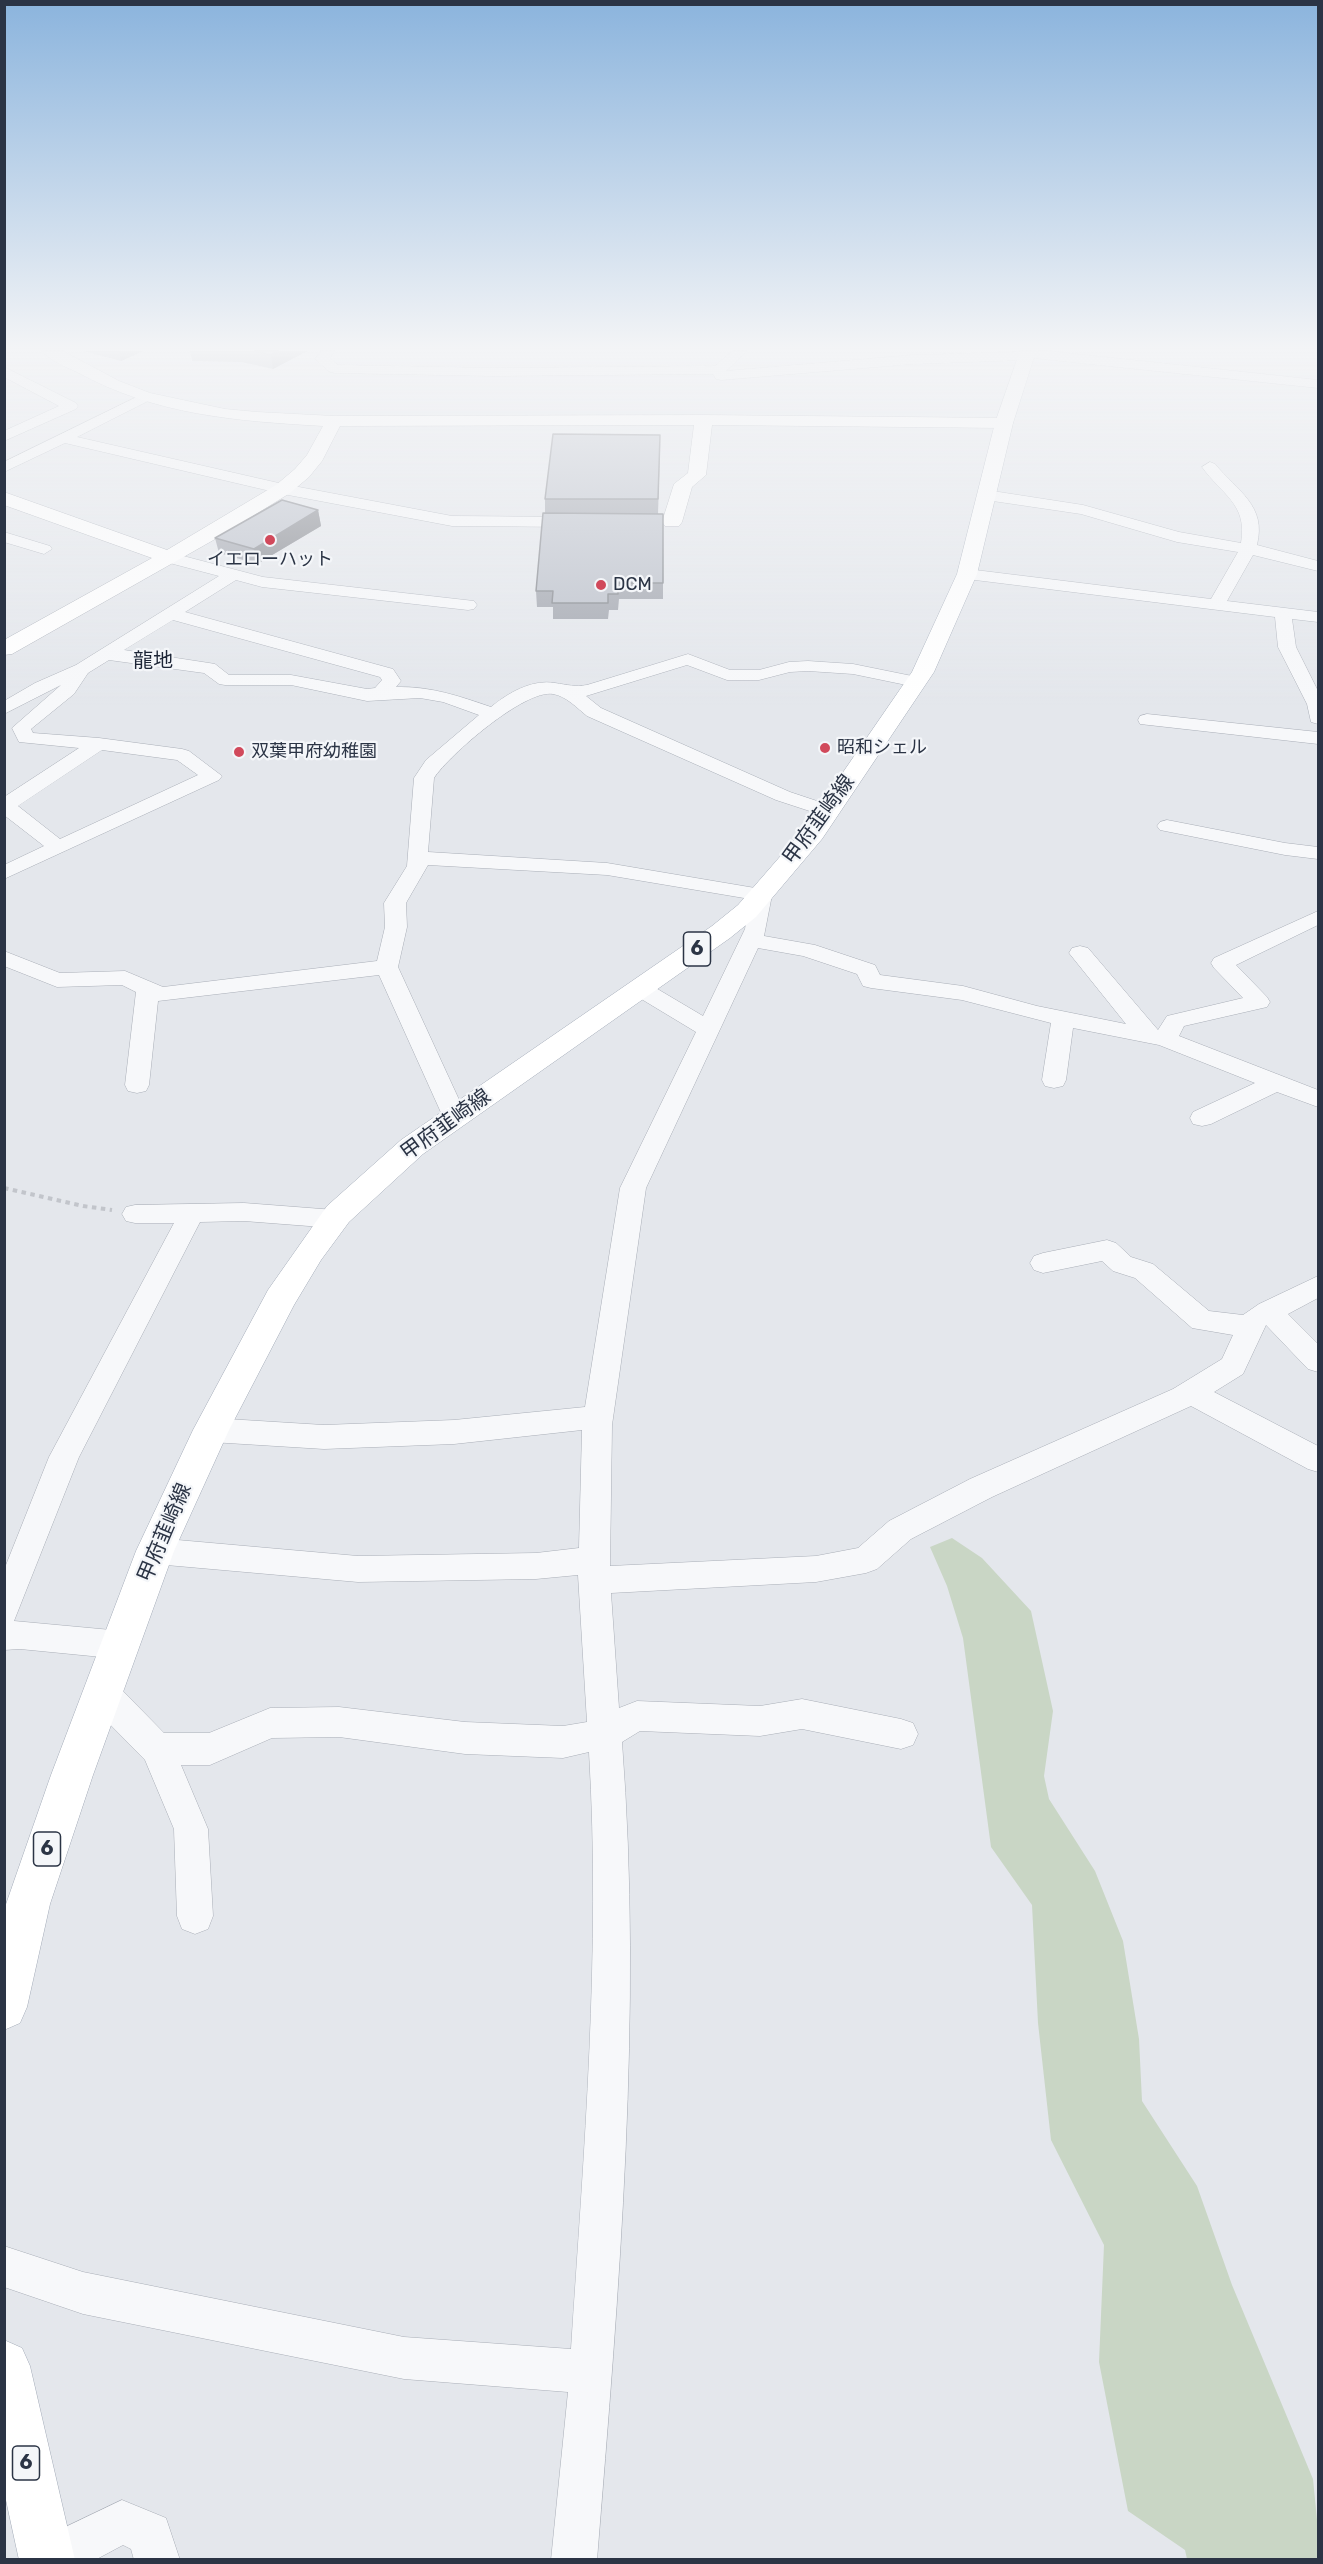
<!DOCTYPE html>
<meta charset="utf-8">
<style>
body{margin:0}
#map{position:relative;width:1323px;height:2564px;overflow:hidden;background:#e4e7ec;font-family:Rubik,sans-serif}
canvas{display:block}
.frame{position:absolute;inset:0;border:6px solid #2b3445;pointer-events:none}
</style>
<div id="map">
<canvas width="1323" height="2564"></canvas>
<div class="frame"></div>
</div>
<script>
const g = document.querySelector('canvas').getContext('2d');
g.lineJoin = 'round';
function paint(path, color) { g.fillStyle = color; g.fill(path, 'evenodd'); }
function stroke(path, color, width, dash) { g.strokeStyle = color; g.lineWidth = width; g.lineCap = dash ? 'butt' : 'round'; g.setLineDash(dash || []); g.stroke(path); }
function drawText(font, color, halo, rows, align = 'center') {
  g.font = font + ' Rubik,"Noto Sans JP",sans-serif'; g.lineWidth = 4.5; g.setLineDash([]); g.textBaseline = 'middle'; g.strokeStyle = halo; g.fillStyle = color; for (const [text, x, y, turn = 0] of rows) {
    g.save(); g.translate(x, y); g.rotate((+turn || 0) * Math.PI / 180); g.textAlign = isNaN(turn) ? turn : align; if (halo) g.strokeText(text, 0, 0); g.fillText(text, 0, 0); g.restore();
  }
}
const green = new Path2D(`
 M952,1538L982,1558L1031,1611L1053,1711L1044,1776L1049,1799L1095,1871L1123,1941L1139,2039L1142,2101L1197,2186L1232,2285L1313,2479L1318,2530V2559H1187L1185,2550L1128,2511L1099,2362L1104,2245L1051,2140L1038,2023L1032,1905L991,1847L963,1638L947,1586L930,1547Z`);
const path = new Path2D(`
 M4,1188L83,1206L112,1210`);
const street = new Path2D(`
 M321,351H335L330,358L338,365L493,368L715,366L732,351H747L726,371L912,355L1049,351L1318,380V388L1032,358L1026,360L912,364L721,380L716,379L713,374L493,376L335,373L330,372L315,359Z
 M4,367L76,403L78,406L76,409L4,441V431L59,406L4,377Z
 M145,393L152,397L150,400L77,437L283,484L452,516L578,517L586,522L578,527L452,526L283,494L65,443L4,472V462Z
 M1210,462L1215,464C1237,491 1267,505 1257,545L1318,561V571L1253,555L1227,601L1318,612V622L1292,619L1296,647L1318,691V724L1311,722L1307,704L1278,647L1275,617L967,579L959,574L967,569L1211,599L1238,552L1177,542L1081,514L986,500L978,495L986,490L1083,505L1179,532L1241,543C1248,504 1222,495 1202,467Z
 M4,532L50,546L52,549L44,554L4,542Z
 M168,552L263,577L474,601L477,605L474,609L468,610L262,587L236,580L185,612L393,669L401,681L396,687C430,686 459,696 491,707C508,693 532,679 555,683C568,685 575,687 587,685L688,654L730,670H759L789,662L808,661L853,664L922,678L925,682L922,686L916,687L853,674L808,671L790,672L759,680H727L687,665L586,696L601,708L790,792L835,807L838,811L835,815L828,817L776,800L587,716C577,708 566,696 553,694C525,689 449,755 434,778L428,852L607,863L761,889L769,890L772,895L764,936L815,945L875,965L880,975L963,986L1037,1006L1126,1024L1069,953L1072,948L1080,946L1088,948L1158,1030L1167,1016L1243,998L1214,968L1211,963L1214,958L1318,911V925L1236,965L1267,997L1270,1002L1267,1007L1184,1026L1179,1036L1318,1090V1107L1277,1092L1211,1124L1202,1126L1193,1124L1190,1118L1193,1112L1255,1083L1159,1045L1073,1028L1066,1080L1063,1086L1054,1088L1045,1086L1042,1080L1051,1023L962,1000L871,988L863,986L857,974L803,956L758,948L646,1188L612,1425L610,1566L816,1556L858,1548L889,1521L970,1479L1173,1389L1222,1359L1233,1335L1192,1328L1135,1278L1113,1271L1102,1261L1043,1273L1034,1270L1030,1263L1034,1256L1043,1253L1107,1240L1116,1243L1131,1257L1153,1264L1209,1311L1243,1315L1259,1304L1318,1276V1298L1288,1314L1318,1344V1372L1308,1369L1266,1325L1243,1374L1214,1392L1318,1446V1472L1308,1469L1191,1406L992,1497L911,1539L877,1569L866,1573L816,1582L611,1593L619,1708L637,1701L760,1706L802,1699L901,1719L913,1723L918,1734L913,1745L901,1749L802,1729L760,1736L640,1731L622,1742C643,2012 619,2290 597,2560H551L568,2392L404,2379L83,2314L4,2287V2246L83,2272L404,2337L571,2349C584,2151 601,1951 589,1752L563,1758L465,1754L339,1737L272,1738L210,1765H181L208,1829L213,1916L208,1929L195,1934L182,1929L177,1916L174,1829L145,1760L91,1705L87,1694L91,1683L103,1679L115,1683L164,1733H209L270,1708L339,1707L465,1722L563,1726L587,1722L578,1575L536,1579L358,1582L155,1564L144,1560L140,1551L144,1542L155,1538L358,1556L536,1553L579,1548L582,1430L454,1444L324,1449L211,1442L201,1438L196,1430L201,1422L211,1418L324,1425L454,1420L585,1407L620,1188L696,1032L633,994L630,989L633,984L641,982L649,984L703,1016L745,929L750,899L607,875L428,865L406,903L407,927L398,967L467,1117L464,1123L455,1125L446,1123L443,1117L379,975L158,1001L149,1085L146,1091L137,1093L128,1091L125,1085L136,992L122,985L57,987L4,966V951L60,973L125,971L163,987L377,961L385,927L384,903L407,866L414,778L426,760L479,715L443,702L420,698L367,701L291,685H225L219,684L204,673L109,660L88,673L74,694L31,729L33,733L99,738L182,749L189,751L222,776L219,780L4,879V865L44,846L4,815V797L79,748L19,742L12,728L61,685L4,714V701L35,683L76,665L219,576L162,561L160,557L162,553ZM173,620L380,677L382,680L375,688L367,689L291,675H229L215,664L209,663L124,650ZM102,750L177,760L198,775L60,839L18,806Z
 M1147,714L1318,732V744L1140,724L1138,720L1140,716Z
 M1167,820L1285,843L1318,847V859L1285,855L1160,830L1157,826L1160,822Z
 M244,1203L335,1210L344,1212L348,1219L344,1226L335,1228L244,1221L200,1222L79,1457L14,1621L122,1631L133,1635L138,1645L133,1655L122,1659L20,1649L4,1650V1570L49,1457L174,1223H135L126,1221L122,1214L126,1207L135,1205Z
 M122,2500L166,2518L180,2560H134L131,2549L123,2545L95,2560H23L30,2544Z`);
const secondary = new Path2D(`
 M42,351H63L119,381L150,393L225,409L257,412L334,416L704,415L1004,418L1010,419L1013,423L1010,427L1004,428L712,425L706,475L692,487L682,522L679,526H665L662,522L674,484L688,473L694,425L340,426L322,461L309,477L290,493L217,538L12,654L4,655V640L152,558L4,505V492L167,550L276,485L295,469L307,455L323,426C236,421 155,415 77,372C66,367 50,361 42,351Z`);
const primary = new Path2D(`
 M1020,351H1036L1013,423L977,574L934,672L822,839L756,917L730,938L423,1154L349,1222L321,1260L294,1305L229,1430L174,1551L93,1775L50,1904L27,2007L20,2023L4,2030V1910L51,1775L136,1551L193,1430L268,1290L327,1206L401,1140L712,926L738,905L804,829L912,672L957,574L995,423Z
 M4,2340L22,2348L30,2366L75,2560H19L4,2491Z`);
const wall = new Path2D(`
 M83,351H143L121,361Z
 M190,351H307L273,369L241,362L192,361Z
 M660,450L658,514H663V599H619L618,610H609L608,619H553V607H537L536,591L545,513V499Z
 M318,510L321,526L257,564L219,553L215,538Z`);
const shadedWall = new Path2D(`
 M119,351H143L121,361Z
 M278,351H307L273,369L271,355Z
 M318,510L321,526L257,564L254,549Z`);
const building = new Path2D(`
 M255,351H278L271,355Z
 M553,434L660,435L658,499H545Z
 M282,500L318,510L254,549L215,538Z
 M543,513L663,514V583H618V594H608V603H552L553,591H536Z`);
const markers = [
 [270,540,6,"#d1495b"],
 [601,585,6,"#d1495b"],
 [825,748,6,"#d1495b"],
 [239,752,6,"#d1495b"]
];
const farPoinames = [
 ["イエローハット",270,560,"center"],
 ["DCM",613,585],
 ["昭和シェル",837,748],
 ["双葉甲府幼稚園",251,752]
];
const farQuarternames = [
 ["龍地",153,661]
];
const shields = [
 [697,949,27],
 [47,1849,27],
 [26,2463,27]
];
const shieldNames = [
 ["6",697,949],
 ["6",47,1849],
 ["6",26,2463]
];
const streetNames = [
 ["甲府韮崎線",819,820,-54],
 ["甲府韮崎線",446,1125,-36],
 ["甲府韮崎線",165,1533,-67]
];
paint(green, '#c9d6c5');
stroke(street, '#a9aeb7', 1);
stroke(secondary, '#a9aeb7', 1);
stroke(primary, '#a3abb8', 1);
stroke(path, '#c2c5cb', 4, [4.5, 4.5]);
paint(street, '#f7f8fa');
paint(secondary, '#fff');
paint(primary, '#fff');
paint(wall, '#a1a5ae');
paint(shadedWall, '#83868d');
paint(building, '#bbc0ca');
stroke(building, '#83868d', 1.5);
const sky = g.createLinearGradient(0, 0, 0, 710);
sky.addColorStop(0, '#8bb4dd');
sky.addColorStop(0.49, '#f3f4f6');
sky.addColorStop(1, '#f3f4f600');
g.fillStyle = sky;
g.fillRect(0, 0, 1323, 710);
for (const [x, y, r, color] of markers) { const dot = new Path2D(); dot.arc(x, y, r, 0, 2 * Math.PI); g.fillStyle = color; g.fill(dot); stroke(dot, '#f4f6f9', 2); }
drawText('18px', '#2b3445', '#f4f6f9', farPoinames, 'left');
drawText('20px', '#1d2536', '#f4f6f9', farQuarternames);
for (const [x, y, w] of shields) { const box = new Path2D(); box.roundRect(x - w / 2, y - 17, w, 34, 4.5); g.fillStyle = '#f4f6f9'; g.fill(box); stroke(box, '#2b3445', 1.5); }
drawText('bold 20px', '#2b3445', null, shieldNames);
drawText('21px', '#2b3445', '#f4f6f9', streetNames);
</script>
